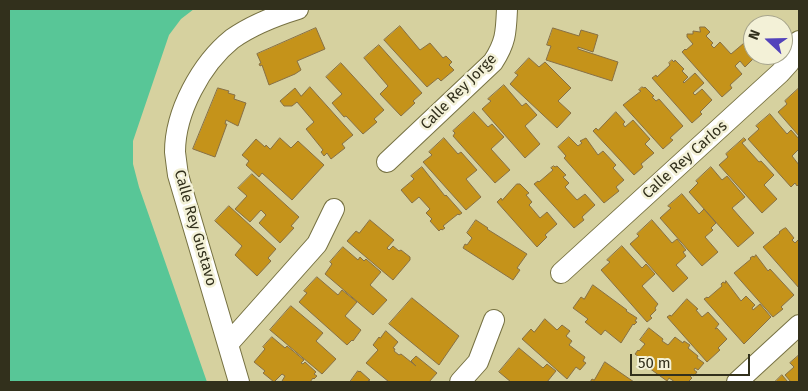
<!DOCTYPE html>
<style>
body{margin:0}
#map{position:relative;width:808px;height:391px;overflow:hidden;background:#d6d19f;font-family:"Fira Sans",sans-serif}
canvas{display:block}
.frame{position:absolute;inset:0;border:10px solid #32301c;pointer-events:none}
.north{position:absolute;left:743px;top:15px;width:50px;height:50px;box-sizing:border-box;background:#f3f1d7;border:1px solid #a6a48c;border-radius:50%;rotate:291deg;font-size:14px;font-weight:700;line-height:20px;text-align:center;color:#32301c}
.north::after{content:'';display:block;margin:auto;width:18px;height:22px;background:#5343bb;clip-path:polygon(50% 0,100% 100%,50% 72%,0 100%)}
.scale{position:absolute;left:630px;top:354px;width:120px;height:22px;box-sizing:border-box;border:2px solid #32301c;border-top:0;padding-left:6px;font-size:15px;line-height:18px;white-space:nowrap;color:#32301c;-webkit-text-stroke:4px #f3f1d7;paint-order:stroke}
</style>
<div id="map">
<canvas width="808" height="391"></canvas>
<div class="frame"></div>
<div class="north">N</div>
<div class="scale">50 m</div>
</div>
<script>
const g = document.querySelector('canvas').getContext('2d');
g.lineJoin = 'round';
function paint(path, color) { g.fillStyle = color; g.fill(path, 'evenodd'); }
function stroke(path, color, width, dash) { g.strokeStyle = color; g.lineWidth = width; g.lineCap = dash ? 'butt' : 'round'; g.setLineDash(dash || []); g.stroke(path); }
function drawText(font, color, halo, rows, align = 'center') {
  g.font = font + ' "Fira Sans",sans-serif'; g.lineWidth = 5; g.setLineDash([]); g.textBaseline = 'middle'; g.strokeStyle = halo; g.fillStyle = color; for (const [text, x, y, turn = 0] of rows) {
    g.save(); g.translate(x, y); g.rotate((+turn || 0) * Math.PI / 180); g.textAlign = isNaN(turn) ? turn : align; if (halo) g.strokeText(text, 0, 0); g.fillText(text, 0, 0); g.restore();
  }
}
const green = new Path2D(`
 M9,9H194L181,19L169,35L133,141V164L139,187L207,382H9Z`);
const building = new Path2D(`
 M400,26L420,50L430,43L443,58L446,56L452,62L449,65L454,70L441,81L438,78L427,87L384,40Z
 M700,27H705L710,32L706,36L713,43L711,45L714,48L720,42L731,54L750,38L753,41V55L756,56L745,67L740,61L735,66L742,74L730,85L732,88L722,97L682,52L685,49L686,50L693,44L687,37V34H693V31L700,32Z
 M316,28L325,49L297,61L301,70L295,74L269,85L262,65L260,66L259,64L261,63L257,54Z
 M553,28L579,36L581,30L598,35L593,52L578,47V49L618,62L612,81L546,60L551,46L547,45Z
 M379,45L422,93L413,101L415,103L401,116L380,94L388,86L364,58Z
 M529,58L539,67L545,62L571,88L558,101L571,113L557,128L510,84L518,75L515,73Z
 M672,60L674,62L675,60L684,69L682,71L688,77L683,82L684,83L695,73L704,83L693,93L695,95L702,89L712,100L700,112L702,114L692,123L652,78L656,75L657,77L670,65L669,63Z
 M341,63L384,110L374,119L377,122L363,134L346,116L344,117L332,103L342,94L326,77Z
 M504,85L522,106L526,103L537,115L525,126L540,144L525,158L482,109L491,101L488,99Z
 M310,87L353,135L342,144L345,148L331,159L327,153L324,156L321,152L323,150L306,129L314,122L297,102L292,106H284L280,101L295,88L301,96Z
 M642,87L644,88L645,87L654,96L652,97L656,101L659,99L683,126L670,138L673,140L663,149L623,105L641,91L639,90Z
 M218,88L229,91L228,93L235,95L234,99L246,103L238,126L226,120L225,124H227L215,157L193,149Z
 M799,88V136L778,112L787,104L785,101Z
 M474,112L488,127L492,124L504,137L491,149L510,170L495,183L453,136L455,133L453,131Z
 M616,112L625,122L623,124L625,127L633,120L650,139L645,144L654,153L641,164L643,167L634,175L593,131L596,128L598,130Z
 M770,114L787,134L791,130L799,139V149L792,156L799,165V184L797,186L795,183L791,187L748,139L759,129L756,126Z
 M569,137L578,146L582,143L580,141L586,138L598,155L603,151L616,165L613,168L624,180L616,187L619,191L604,203L564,158L566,156L558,147Z
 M280,138L291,148L298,141L324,165L292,200L262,173L259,177L246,165L249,161L242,155L256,139L265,147L266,145L270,149Z
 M444,138L458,154L461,152L477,170L466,179L481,197L466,210L423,162L432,155L429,152Z
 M744,138L746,140L742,143L759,162L761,161L774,175L764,185L777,199L762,213L719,165L728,157L726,154Z
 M554,166L555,167L557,166L566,175L563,177L569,183L565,187L577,200L585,194L595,205L582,217L584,220L574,228L534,184L538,181L539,182L553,170L551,168Z
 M422,167L445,196L446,195L462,213L459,215L458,214L443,226L445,228L442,230L441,229L439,231L430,221L432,219L426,213L430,209L419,197L412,203L401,190L414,179L411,176Z
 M711,167L722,180L727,176L745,197L732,208L754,233L738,247L689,192L698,183L696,181Z
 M252,174L299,217L291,226L294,228L280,243L259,223L266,215L261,210L250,222L235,209L247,196L238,188Z
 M517,184H520L529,193L526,195L532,202L529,205L540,218L547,212L557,224L545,235L547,237L537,247L497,202L501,198L502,200Z
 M682,194L699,214L704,209L716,223L711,228L713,230L705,237L718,252L702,266L660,218L671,208L668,206Z
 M229,206L276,249L268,258L271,261L257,276L235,255L242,246L215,221Z
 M370,220L394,240L387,248L389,250L393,246L399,251L401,250L410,257V260L393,280L347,241L356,231L359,233Z
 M476,220L488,228L487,229L527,254L517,268L520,270L513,280L463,248L465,244L467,245L472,238L467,233Z
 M652,220L672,243L677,239L686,250L683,252L686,256L676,265L688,278L673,292L630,244L639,236L637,234Z
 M786,228L794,238L792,240L795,243L799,239V288L763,247L780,233L779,232L783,229Z
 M622,246L642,268L646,264L655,274L642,286L658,304L655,308L656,310L650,316L652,318L647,322L601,270L610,262L607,260Z
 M343,247L358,260L360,257L364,261L366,259L381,272L370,285L387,300L373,315L325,274L332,264L330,262Z
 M756,255L768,271L770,269L794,295L781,307L783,309L773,317L734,273L751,259L750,258L753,256L754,257Z
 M317,277L338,295L342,290L357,302L345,316L361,330L353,341L352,340L347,345L299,302L307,293L304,291Z
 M726,281L741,301L746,296L755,305L752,308L753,310L760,304L771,317L744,344L704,299L707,297L708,298L722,286L721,284L723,282L725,283Z
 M593,285L627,310L626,311L637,318L635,321L637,322L634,325L633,324L621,343L605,330L601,335L585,322L588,319L573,308L581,297L584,299Z
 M412,298L459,336L439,365L389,324Z
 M687,299L698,309L696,310L702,317L708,312L719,324L715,329L717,328L727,339L718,348L720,350L707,362L667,317L670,315L671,316Z
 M291,306L323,333L316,341L336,359L322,374L270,330Z
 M545,319L557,330L562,325L570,331L566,336L572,341L569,345L585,357L583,361L586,363L580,370L576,367L567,379L522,339L531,329L534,332Z
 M649,328L663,339L662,341L668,345L675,337L683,343L684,341L690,345L688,348L698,356L697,358L704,363L698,370L695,368L694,370L697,372L694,376L691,374L690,376L692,378L688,382H675L669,378L667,381L649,368L651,366L635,354L638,350L639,351L645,344L640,340Z
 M386,331L398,342L393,348L395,349L394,351L399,355L401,354L416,366L411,361L416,356L437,373L429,382H389L366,363L378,350L373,345L379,337L380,338Z
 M272,337L285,348L287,346L304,360L301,363L303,364L305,362L316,372L314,374L317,376L314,379L313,378L310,382H284L282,381L285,376L282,374L274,382L263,373L265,371L254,362L265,349L263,347Z
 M519,348L543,368L547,364L556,371L547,382H511L499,372Z
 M799,355V382H791L785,375L794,367L790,363Z
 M605,362L634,382H590L592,379L594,380Z
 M358,371L359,372L360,371L370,380L368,381L370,382H350Z
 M782,375L788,382H777L776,381Z`);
const minor = new Path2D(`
 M387,162L493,62C506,42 506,32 507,9
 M561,273L780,73L789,63L799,41
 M228,344L317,244L334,209
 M239,382L178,175C177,168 176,160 175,152C175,112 201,64 232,39C252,25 275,16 298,9
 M460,382L478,362L494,320
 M737,382L799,325`);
const streetNames = [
 ["Calle Rey Jorge",459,92,-45],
 ["Calle Rey Carlos",685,160,-42],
 ["Calle Rey Gustavo",195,228,74]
];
paint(green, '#58c697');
paint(building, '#c5931a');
stroke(building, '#877045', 1);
stroke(minor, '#767142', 22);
stroke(minor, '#fff', 20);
drawText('15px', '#32301c', '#f3f1d7', streetNames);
</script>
